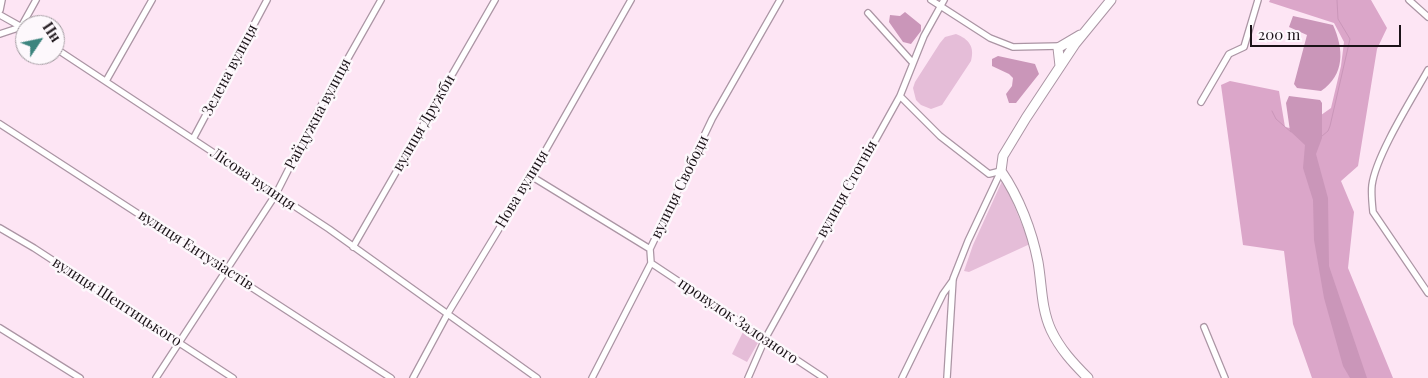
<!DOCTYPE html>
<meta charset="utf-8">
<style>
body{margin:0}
#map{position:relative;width:1428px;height:378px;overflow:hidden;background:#fde5f4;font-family:"Playfair Display",serif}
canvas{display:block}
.north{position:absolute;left:15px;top:15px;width:50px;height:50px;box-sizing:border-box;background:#fdf8fc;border:1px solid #a39ca1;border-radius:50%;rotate:56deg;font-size:14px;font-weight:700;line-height:20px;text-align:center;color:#1b1318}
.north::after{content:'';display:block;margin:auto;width:18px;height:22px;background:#3c847e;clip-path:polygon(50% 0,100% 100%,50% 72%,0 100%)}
.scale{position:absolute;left:1250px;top:25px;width:151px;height:22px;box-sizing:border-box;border:2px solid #1b1318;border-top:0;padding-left:6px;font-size:15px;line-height:18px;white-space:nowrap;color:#1b1318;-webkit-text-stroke:4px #fdf8fc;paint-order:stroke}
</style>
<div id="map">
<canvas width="1428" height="378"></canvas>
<div class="north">Пн</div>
<div class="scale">200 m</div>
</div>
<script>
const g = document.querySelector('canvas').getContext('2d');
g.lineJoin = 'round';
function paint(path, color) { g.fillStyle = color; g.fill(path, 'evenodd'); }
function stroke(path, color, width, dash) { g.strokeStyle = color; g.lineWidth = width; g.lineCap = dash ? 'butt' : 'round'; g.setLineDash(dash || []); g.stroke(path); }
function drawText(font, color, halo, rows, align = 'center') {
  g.font = font + ' "Playfair Display",serif'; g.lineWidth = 5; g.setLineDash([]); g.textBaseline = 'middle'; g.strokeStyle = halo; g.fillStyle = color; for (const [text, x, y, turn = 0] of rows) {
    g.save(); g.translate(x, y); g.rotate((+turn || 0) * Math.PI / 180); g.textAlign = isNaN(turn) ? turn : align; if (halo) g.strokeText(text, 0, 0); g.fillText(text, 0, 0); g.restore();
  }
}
const green = new Path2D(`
 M956,34C969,39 975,47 971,61L942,105L931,109L921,105L916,100L913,88L915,82L940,43L945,37Z
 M1003,179L1030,244L969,272L964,271L973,245Z
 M745,328L758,337L759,341L747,362L732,354Z`);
const forest = new Path2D(`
 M1270,0H1371L1387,28L1377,49L1358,166L1341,181L1354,212L1348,268L1393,378H1312L1293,324L1284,251L1243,245L1221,85L1230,81L1279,91L1285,127L1300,130L1331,108L1341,66L1344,42L1334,23L1269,2Z`);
const water = new Path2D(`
 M905,12L921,25V31L911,44L903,42L889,22L890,15L900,16Z
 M1293,16L1333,25C1344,49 1345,75 1321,91L1297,88L1294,84L1307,35L1289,27Z
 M998,56L1035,64L1039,74L1016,103H1009L1006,94L1012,86L1013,78L1009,74L992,66V59Z
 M1289,96L1320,100L1322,103V138L1316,154L1328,198L1329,266L1367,378H1350L1343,366L1324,298L1314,240L1313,200L1303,168L1305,145L1290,131L1286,103Z`);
const stream = new Path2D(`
 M1272,111L1276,119L1291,132
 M1322,136L1328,131L1330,126L1350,39L1338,19L1337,0`);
const street = new Path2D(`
 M931,0L990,38L1013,47L1060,46
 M1409,0L1428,17
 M0,10L2,0
 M868,13L913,63
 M0,15L25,29
 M0,34L21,27L36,0
 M55,48L329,229L537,378
 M1428,70C1413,97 1376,155 1372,185C1371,194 1372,202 1373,212L1428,293
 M106,81L152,0
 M900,96L940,136L989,174L1001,171
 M1201,102L1229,54L1244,47L1258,0
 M0,124L391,378
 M193,139L267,0
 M531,176L650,249
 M0,228L34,248L233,378
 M353,247L495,0
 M651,263L824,378
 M1204,327L1225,378
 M0,328L80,378
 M156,378L276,194L317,113L381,0
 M413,378L448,313L531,176L631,0
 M592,378L651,263L650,249L712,119L780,0
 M748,378L765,339L900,96L924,36L944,0
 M902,378L943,294L953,280
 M947,378L953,279L968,241L1001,171`);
const secondary = new Path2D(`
 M1060,66L1058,48L1080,35
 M1088,378C1073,363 1060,349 1051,330C1041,308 1042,285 1038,262C1032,231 1019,197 1001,171L1003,156L1026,118L1075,44L1111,0`);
const streetNames = [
 ["Зелена вулиця",230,70,-62],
 ["Райдужна вулиця",318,114,-62],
 ["вулиця Дружби",424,123,-60],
 ["Лісова вулиця",253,179,34],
 ["вулиця Свободи",680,187,-64],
 ["Нова вулиця",522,189,-59],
 ["вулиця Стогнія",847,189,-61],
 ["вулиця Ентузіастів",196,250,33],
 ["вулиця Шептицького",117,302,33],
 ["провулок Залозного",738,321,34]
];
paint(green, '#e5bdd8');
paint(forest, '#dba6c9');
paint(water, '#ca96b9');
stroke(stream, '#ca96b9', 1);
stroke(street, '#ab95a4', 8);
stroke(secondary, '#ab95a4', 11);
stroke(street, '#fff', 5.5);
stroke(secondary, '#fff', 9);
drawText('15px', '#1b1318', '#fdf8fc', streetNames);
</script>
